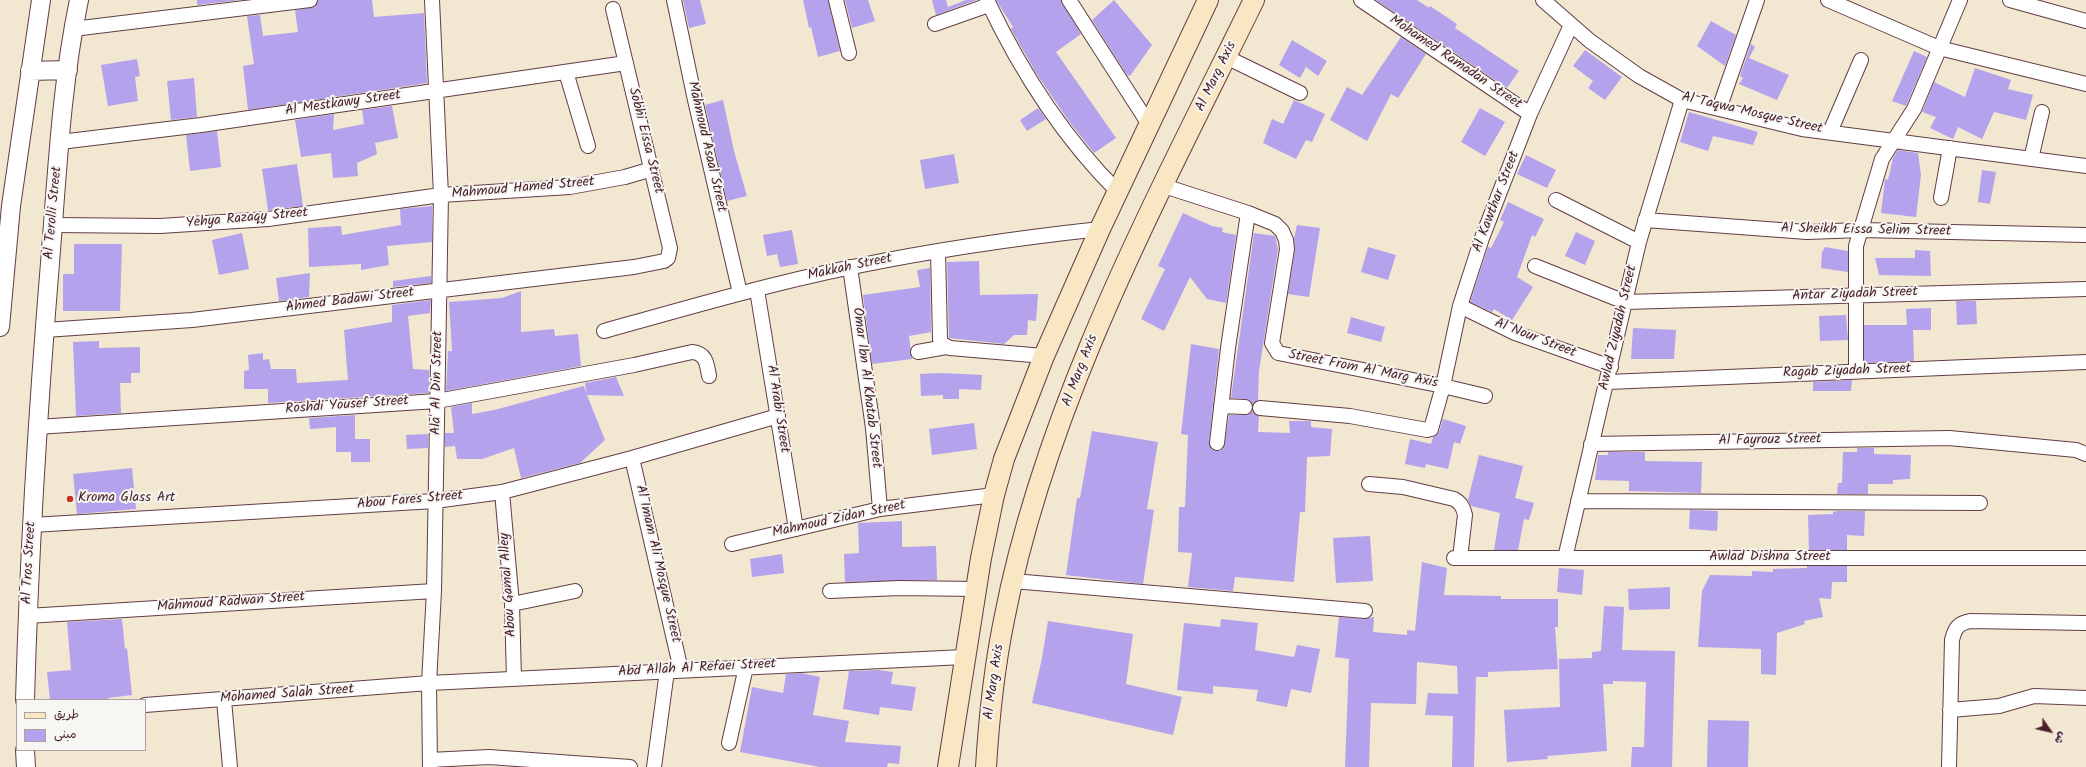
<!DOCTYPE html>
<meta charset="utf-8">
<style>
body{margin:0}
#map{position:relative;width:2086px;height:767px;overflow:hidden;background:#f2e7d1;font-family:Kalam,"Playpen Sans Arabic",sans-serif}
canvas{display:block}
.legend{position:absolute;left:16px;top:699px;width:130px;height:52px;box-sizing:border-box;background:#f6f6f2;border:1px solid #b1a0a2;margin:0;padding:5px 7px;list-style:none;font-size:12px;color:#4a1f2b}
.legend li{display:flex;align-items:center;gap:8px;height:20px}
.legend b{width:20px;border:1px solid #b1a0a2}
.north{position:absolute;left:2030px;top:711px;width:40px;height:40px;-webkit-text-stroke:3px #f6f6f2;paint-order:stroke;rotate:124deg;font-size:11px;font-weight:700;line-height:16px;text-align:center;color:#4a1f2b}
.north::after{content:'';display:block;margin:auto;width:14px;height:18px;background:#4a1f2b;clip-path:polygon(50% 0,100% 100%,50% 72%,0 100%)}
</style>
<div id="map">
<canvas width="2086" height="767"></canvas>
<ul class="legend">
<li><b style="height:5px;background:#f9e7c3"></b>طريق</li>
<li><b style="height:11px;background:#b4a2ec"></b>مبنى</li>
</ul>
<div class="north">ش</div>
</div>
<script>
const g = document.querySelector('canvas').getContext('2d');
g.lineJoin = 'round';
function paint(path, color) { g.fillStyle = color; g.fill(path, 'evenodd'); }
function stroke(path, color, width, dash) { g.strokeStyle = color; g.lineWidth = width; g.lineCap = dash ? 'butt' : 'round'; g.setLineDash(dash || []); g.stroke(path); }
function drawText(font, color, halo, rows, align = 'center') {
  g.font = font + ' Kalam,sans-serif'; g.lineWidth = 4; g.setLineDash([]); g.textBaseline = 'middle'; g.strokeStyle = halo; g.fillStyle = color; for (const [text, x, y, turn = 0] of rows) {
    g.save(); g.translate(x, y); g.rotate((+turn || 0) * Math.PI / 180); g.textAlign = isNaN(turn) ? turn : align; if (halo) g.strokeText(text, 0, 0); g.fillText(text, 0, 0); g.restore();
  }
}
const building = new Path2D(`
 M197,0H240L197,5Z
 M318,0H372L374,17L424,13L427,83L248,110L243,66L254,64L247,16L260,15L263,36L298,32L295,10L315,7Z
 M683,0H700L706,24L689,28Z
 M803,0H828L840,51L818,57L811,27L809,28Z
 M845,0H868L875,21L852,28Z
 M932,0H946L948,7L966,0H977L936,15Z
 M996,0H1061L1081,34L1056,52L1116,138L1094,153L1068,120L1036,73L1011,29L1013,27Z
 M1114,0L1152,45L1130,76L1127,75L1092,20Z
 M1376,0H1417L1429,8L1430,6L1457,24L1455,28L1519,71L1507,88Z
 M1711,21L1736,35L1725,66L1697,46Z
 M1401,37L1426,54L1398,98L1391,94L1367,141L1330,120L1347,87L1362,95Z
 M1292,40L1327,61L1318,76L1306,67L1300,78L1279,65Z
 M1751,44L1755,47L1749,58L1789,75L1777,100L1739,84L1743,78L1740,76Z
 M1585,50L1622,77L1605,100L1588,88L1593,81L1573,66Z
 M1914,51L1927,57L1906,106L1892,101Z
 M137,59L140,76L135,77L138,101L108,106L101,65Z
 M1975,68L2011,80L2008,89L2033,95L2026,120L1994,112L1982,139L1958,127L1953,139L1930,128L1936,117L1922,112L1934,82L1965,97Z
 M194,78L197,117L171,120L167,81Z
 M723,100L734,151L747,196L727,201L705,105Z
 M1294,100L1325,114L1312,142L1306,140L1296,159L1263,143L1272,119L1283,124Z
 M392,106L398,138L375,143L377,154L357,163L358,176L333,178L331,153L301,157L295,120L334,114L333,130L364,124L362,110Z
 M1038,108L1046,119L1027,131L1020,120Z
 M1480,108L1505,122L1485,156L1461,142Z
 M1689,112L1758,132L1753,145L1713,136L1708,151L1680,142Z
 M217,131L221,167L190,171L186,135Z
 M1898,150L1918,153L1921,175L1916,217L1881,213L1885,179L1888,180L1893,158Z
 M954,154L959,183L925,189L920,160Z
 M1526,155L1556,170L1547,188L1517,174Z
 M297,164L303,206L268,210L262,169Z
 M1982,170L1996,172L1990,204L1978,202Z
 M1508,202L1544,219L1535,237L1532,235L1517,277L1533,287L1512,320L1494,309L1492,312L1470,302L1488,247L1491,248L1504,222L1500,220Z
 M432,206V242L387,246L389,265L361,270V264L309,267L308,228L341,226L342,235L401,225L400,209Z
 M1183,213L1212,226L1223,228L1222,232L1236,235L1226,303L1207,299L1190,277L1164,331L1141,319L1165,269L1158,266Z
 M1297,225L1320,228L1309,297L1288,294L1295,250L1294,239Z
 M792,230L798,264L780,267L777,254L767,256L763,235Z
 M1576,232L1595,241L1585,265L1565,256Z
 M242,233L249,269L219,275L212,240Z
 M1254,233L1275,236L1278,249L1259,371L1258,400L1253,404L1246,399L1231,398Z
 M74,244H122L120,311H63V274H74Z
 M1368,247L1396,255L1388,280L1361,272Z
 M1825,247L1848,251V272L1821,268L1822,252Z
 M1915,250L1930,251L1931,276L1879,275L1875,258H1915Z
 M979,261L980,295L1038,294L1036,321L1028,320L1027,335H1014L1004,344L949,338L947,262Z
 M930,268L931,332L909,336L912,359L872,364L863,295L920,287L917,270Z
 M310,273L309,297L279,301L276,278Z
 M431,276V283L393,287V281Z
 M521,291V332L554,329L555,336L578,334L581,366L446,391L448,351H452L449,302L502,298Z
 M431,300L430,313L408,316L413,369L429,370V393L268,403V389H244V371L249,370L248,355L263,353V360L269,359L271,369H296L297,383L348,380L344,330L392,322V305Z
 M1956,301H1976L1977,324L1957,325Z
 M1931,308V330H1913L1914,361L1864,363V325H1907L1906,309Z
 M1846,315L1848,340L1820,341L1819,316Z
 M1351,317L1385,327L1381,342L1347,333Z
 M1633,328L1676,330L1674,359H1631Z
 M99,341V348L140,347V373H131V383H120L121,413L76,416L73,342Z
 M1191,344L1219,349L1209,442L1212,450L1220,451L1224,448L1229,415H1245L1252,411L1259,416L1258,432L1290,433L1289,421H1311V427L1332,429L1330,456L1307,457L1305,512H1300L1294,582L1235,577L1233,591L1188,587L1192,553L1178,552L1179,507H1185L1188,435L1181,434Z
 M941,373L982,375L981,390L959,389V399H943V395L921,396L920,374Z
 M616,377L624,396L587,395L605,440L580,463L521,478L514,448L482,459H457L455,446L445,447V433H454L451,407L472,403V414L494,410L584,386L587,394L585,383Z
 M1852,380L1851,391H1813V382Z
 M355,415V439H370V462H351V452H336V427L310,429L309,418Z
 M1443,419L1466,426L1460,444L1454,442L1448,469L1426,464L1425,468L1405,464L1410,439L1431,444L1433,437L1439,432Z
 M974,423L977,449L932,455L929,429Z
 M1092,431L1158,442L1147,509L1154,510L1143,584L1066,575L1077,498H1080Z
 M428,434V448L407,449L406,435Z
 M1857,448H1874V454L1911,455L1910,479L1893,480V484H1868V494H1837L1838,483H1842L1843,452H1857Z
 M1608,452H1645V461L1702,462L1701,493L1629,491V481L1595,480L1598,455H1608Z
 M1479,455L1523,466L1515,498L1534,503L1529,520L1524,519L1518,550H1494L1500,513L1471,506L1468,500Z
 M132,468L136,509L77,514L73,474Z
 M1690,510L1718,511L1717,531L1689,529Z
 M1837,511H1865L1864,536L1847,535V550H1809L1808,515L1833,514V512Z
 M902,521V547L936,546L937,580L845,582L844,554L859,553L858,523Z
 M1370,536L1373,581L1336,583L1333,538Z
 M782,554L784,573L752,577L750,559Z
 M1422,562L1447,568L1444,595L1501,596V599H1558V627H1555L1558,669L1488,672V677H1476L1474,767H1452L1453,716L1425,715L1428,693L1458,694L1457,666L1417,662L1416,704L1371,703L1369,767H1345L1349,659L1335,657L1339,617L1364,619L1374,617L1373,632L1407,635V630L1415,631Z
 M1807,566H1847V582H1832L1831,599L1819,598L1823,617L1804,621L1805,624L1777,633L1776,675L1761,674V649L1698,647L1702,591L1710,575L1752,576V571L1773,572V569L1807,568Z
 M1559,568L1584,570L1582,595L1557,592Z
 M1670,587V609L1629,610L1628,589Z
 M1604,606L1624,607L1622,650L1675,651L1672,767H1631L1632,747H1644L1646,682L1613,681V684H1603L1607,751L1547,756L1548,759L1507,762L1504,710L1560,707L1559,659L1592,658V652L1601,651Z
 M122,619L125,649L127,648L132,695L108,698L109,700H50L47,672L71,670L67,622Z
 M1221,619L1258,623L1255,650L1294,657L1297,645L1320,649L1311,693L1291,689L1287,707L1256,701L1258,690L1213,686V694L1177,690L1184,623L1220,627Z
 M1048,621L1133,634L1126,684L1182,697L1173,735L1032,703L1042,658Z
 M879,670L893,672L891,684L916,687L912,711L880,707L879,715L843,709L849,671Z
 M801,673L820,677L813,715L849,721L845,742L901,746L899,764L888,763L887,767H820L740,752L752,687L783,693L786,674Z
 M1708,720L1749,721L1748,767H1707Z`);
const minor = new Path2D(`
 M674,0L695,100L740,293
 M836,0L849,53
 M987,0C1020,70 1063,137 1118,192
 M1069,0L1150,126
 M1361,0L1530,114
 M1543,0L1590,41L1639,76L1682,100L1802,129L2086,166
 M1828,0L1939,48L2086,84
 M2010,0L2086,21
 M935,24L989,5
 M73,29L310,0
 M1226,57L1300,93
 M566,72L588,146
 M1719,109L1757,0
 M1830,132L1861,60
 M60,142L201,125L626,63
 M2031,159L2042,112
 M1164,186L1248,213L1275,224L1282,231L1286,240L1287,249L1272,343L1278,353L1443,386L1485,396
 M1941,198L1950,148
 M1556,200L1639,242
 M1645,220L1807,232L1861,230L2086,235
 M53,225L160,226L268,219L441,195L570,187L625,177L652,169
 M938,251L940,339L942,344L950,348L1044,356
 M1535,266L1625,302L2086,289
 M850,267L873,428L880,509
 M757,290L796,529
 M1460,306L1515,333L1611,367
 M45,330L192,320L634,267L664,261L668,258L670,248L613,9
 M604,331C686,308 769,284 852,267C934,250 1017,238 1100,229
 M918,352L946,347
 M1856,372V246L1882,159L1914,109L1960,0
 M1608,382L2086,362
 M1221,406L1245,407
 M1260,408L1350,416L1427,430L1431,429L1443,386L1460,306L1482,238L1530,114L1571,25
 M37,427L437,401L634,365L692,352C706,353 707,364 709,376
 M1217,443L1228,348L1248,213
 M1591,444L1949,438L2076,450L2086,454
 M632,458L681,670
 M1369,484L1403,487L1454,499C1461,503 1463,507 1465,515L1460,558
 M502,492L512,604L514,679
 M1578,501L1980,503
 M32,525L435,501L502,492L632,458L778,416
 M732,544L880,509L994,495
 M1454,558H2086
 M1565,558L1639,242L1682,100
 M1013,581L1365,611
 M830,591L899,588L976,589
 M512,604L575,591
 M27,616L434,591
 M224,700L230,767
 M145,705L429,683L964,657
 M1950,710L1999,706L2034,696L2086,698
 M729,743L746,667
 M430,760L489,757L630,767
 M430,767L429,683L434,591L441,195L432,0
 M654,767L667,671
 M1949,767L1952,640C1955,628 1958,623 1971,621L2086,623`);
const tertiary = new Path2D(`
 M30,71L68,70
 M0,327L11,206L41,0
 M25,700C29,554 38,409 50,263C57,176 61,86 79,0
 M25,750L26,767`);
const secondary = new Path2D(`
 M948,767L981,558L994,495L1004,459L1044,356L1100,229L1208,0
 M986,767C989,718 994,669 1004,620C1046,402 1157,198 1254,0`);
const markers = [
 [70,499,4,"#c8321e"]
];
const streetNames = [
 ["Mohamed Ramadan Street",1455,63,34],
 ["Al Marg Axis",1217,77,-64],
 ["Al Mestkawy Street",343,104,-8],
 ["Al Taqwa Mosque Street",1752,114,13],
 ["Sobhi Eissa Street",645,141,76],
 ["Mahmoud Asaal Street",706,147,77],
 ["Mahmoud Hamed Street",523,189,-5],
 ["Al Kawthar Street",1497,202,-69],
 ["Al Terolli Street",54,213,-85],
 ["Yehya Razaqy Street",247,219,-5],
 ["Al Sheikh Eissa Selim Street",1866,231,1],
 ["Makkah Street",850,268,-12],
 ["Antar Ziyadah Street",1855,295,-2],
 ["Ahmed Badawi Street",350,301,-7],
 ["Awlad Ziyadah Street",1619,328,-77],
 ["Al Nour Street",1535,339,21],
 ["Street From Al Marg Axis",1363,370,11],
 ["Al Marg Axis",1081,371,-69],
 ["Ragab Ziyadah Street",1847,372,-2],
 ["Ala' Al Din Street",438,383,-89],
 ["Omar Ibn Al Khatab Street",866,388,83],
 ["Roshdi Yousef Street",347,406,-4],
 ["Al Arabi Street",777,409,81],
 ["Al Fayrouz Street",1770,441,-1],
 ["Abou Fares Street",410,501,-5],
 ["Mahmoud Zidan Street",839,520,-12],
 ["Awlad Dishna Street",1770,558],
 ["Al Tros Street",30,563,-87],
 ["Al Imam Ali Mosque Street",657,564,77],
 ["Abou Gamal Alley",509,585,-94],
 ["Mahmoud Radwan Street",231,603,-4],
 ["Abd Allah Al Refaei Street",697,669,-3],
 ["Al Marg Axis",995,682,-82],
 ["Mohamed Salah Street",287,695,-4]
];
const poiNames = [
 ["Kroma Glass Art",78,499]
];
paint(building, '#b4a2ec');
stroke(minor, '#633d44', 16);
stroke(tertiary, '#633d44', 20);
stroke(secondary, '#633d44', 22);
stroke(minor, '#fff', 14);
stroke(tertiary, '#fff', 18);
stroke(secondary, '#f9e7c3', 20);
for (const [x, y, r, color] of markers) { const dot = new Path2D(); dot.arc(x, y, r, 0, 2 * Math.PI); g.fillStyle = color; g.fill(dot); stroke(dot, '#f6f6f2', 1.5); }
drawText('14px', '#4a1f2b', '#f6f6f2', streetNames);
drawText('14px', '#4a1f2b', '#f6f6f2', poiNames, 'left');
</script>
